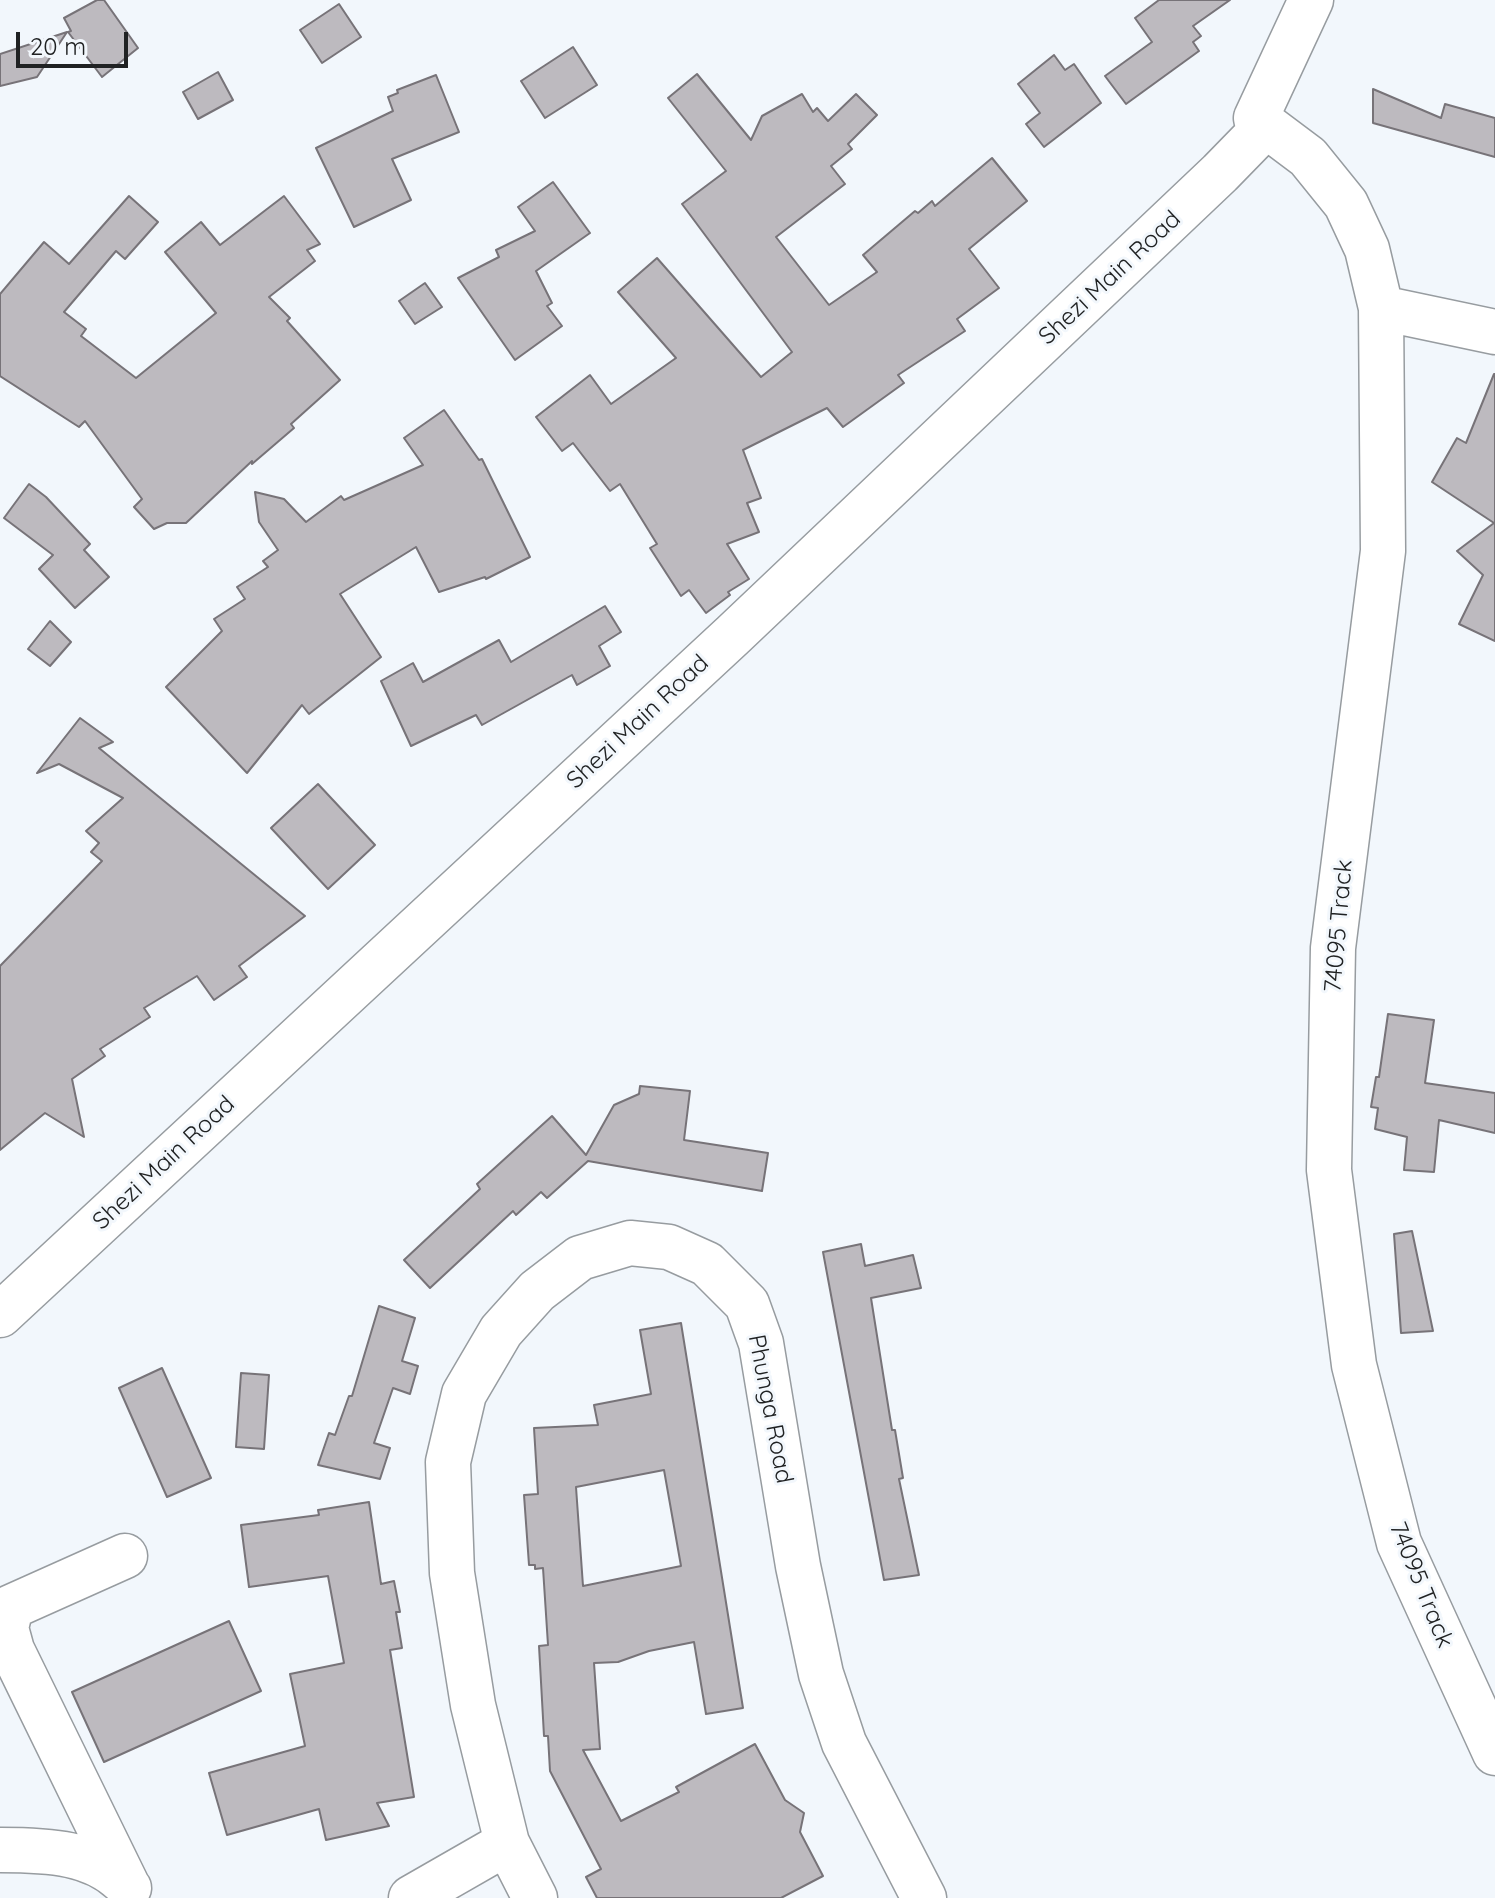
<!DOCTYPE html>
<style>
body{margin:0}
#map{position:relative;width:1495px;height:1898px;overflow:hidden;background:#f2f7fc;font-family:Quicksand,sans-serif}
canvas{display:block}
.scale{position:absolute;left:16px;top:32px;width:112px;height:36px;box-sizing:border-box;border:4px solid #202223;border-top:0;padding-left:10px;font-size:24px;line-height:28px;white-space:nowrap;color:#202223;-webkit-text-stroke:6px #f2f7fc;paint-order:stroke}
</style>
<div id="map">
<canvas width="1495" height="1898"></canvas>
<div class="scale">20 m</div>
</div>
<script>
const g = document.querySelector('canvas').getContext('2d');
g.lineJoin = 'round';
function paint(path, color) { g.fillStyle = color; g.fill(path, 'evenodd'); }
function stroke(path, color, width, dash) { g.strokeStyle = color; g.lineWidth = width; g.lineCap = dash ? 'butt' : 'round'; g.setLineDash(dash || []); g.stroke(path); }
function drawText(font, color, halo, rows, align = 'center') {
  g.font = font + ' Quicksand,sans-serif'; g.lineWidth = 6; g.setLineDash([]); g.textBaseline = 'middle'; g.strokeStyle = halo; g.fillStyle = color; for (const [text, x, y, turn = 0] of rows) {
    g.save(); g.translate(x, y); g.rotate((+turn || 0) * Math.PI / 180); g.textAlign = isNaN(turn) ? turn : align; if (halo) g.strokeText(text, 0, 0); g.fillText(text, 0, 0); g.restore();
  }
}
const building = new Path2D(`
 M97,0H104L138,48L102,77L68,32L71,31L64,18Z
 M1159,0H1230L1193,26L1201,36L1193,42L1199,51L1126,104L1105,76L1152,42L1135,18Z
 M339,4L361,37L322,63L300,30Z
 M67,32L37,77L0,86V54Z
 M573,47L597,85L545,118L521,81Z
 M1054,55L1065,70L1074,64L1101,103L1044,147L1026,124L1040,113L1018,84Z
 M218,72L233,100L198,119L183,92Z
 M697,74L751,140L762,116L802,94L813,112L817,108L828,121L856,94L877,115L848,144L852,149L831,166L845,184L776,237L829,305L877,272L863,255L915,211L918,213L932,201L935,206L992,158L1027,201L969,249L999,288L957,319L965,331L898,375L904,383L843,427L827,408L743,450L761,498L747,503L759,532L727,544L749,579L728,592L730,595L706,613L689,590L681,596L650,548L657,544L620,484L610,491L573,443L562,451L536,417L590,375L611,404L676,358L618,292L657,258L761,377L792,352L682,204L726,171L668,98Z
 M436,75L459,132L392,159L411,200L354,227L316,148L393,111L388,97L398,93L397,90Z
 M1373,89L1441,118L1445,104L1495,118V157L1373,123Z
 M553,182L590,233L536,271L552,303L547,306L562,326L515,360L458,278L499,257L496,250L535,231L518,207Z
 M129,196L158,222L125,259L116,251L64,312L86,329L81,336L136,378L216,313L165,252L201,222L220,245L284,196L320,244L307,250L315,261L269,297L290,318L287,321L340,380L291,424L294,428L252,464V461L186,523H167L154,529L134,507L142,499L85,421L79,427L0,376V294L44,242L69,264Z
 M425,283L442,307L415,324L399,301Z
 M1494,374H1495V641L1459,624L1483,575L1457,551L1494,523L1432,482L1457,438L1466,443Z
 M444,410L479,460L482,459L530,557L486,579L485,577L439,592L416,547L340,594L381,657L309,714L302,705L247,773L166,687L222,631L214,619L245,599L237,587L268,567L263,561L278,550L259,522L255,492L284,499L306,522L341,496L344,500L423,465L404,438Z
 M29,484L46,497L90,544L84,550L109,577L75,608L39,569L53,555L4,518Z
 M605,606L621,632L599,646L610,666L577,685L572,675L482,725L476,715L411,746L381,681L413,663L423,682L499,640L511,662Z
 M50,621L71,642L50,666L28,649Z
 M80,718L113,742L99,748L305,916L239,966L247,977L214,1000L197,976L144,1008L150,1017L100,1049L105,1056L72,1079L84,1137L45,1113L0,1150V966L102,861L91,852L99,843L86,831L123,798L59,764L37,773Z
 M318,784L375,845L328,889L271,828Z
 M1388,1014L1434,1020L1425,1083L1495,1093V1133L1439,1120L1434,1172L1404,1170L1407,1137L1375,1129L1378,1108L1371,1107L1376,1077H1379Z
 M640,1086L690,1091L684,1140L768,1153L762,1191L588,1161L547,1198L541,1192L516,1215L513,1211L430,1288L404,1260L480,1189L477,1184L552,1116L586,1155L614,1105L639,1094Z
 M1412,1231L1433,1331L1401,1333L1394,1234Z
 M861,1244L865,1266L913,1255L921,1288L871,1298L892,1430H895L903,1478L899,1479L919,1575L884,1580L823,1252Z
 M379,1306L415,1318L402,1361L418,1366L410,1394L393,1388L374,1443L390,1448L380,1479L318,1465L329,1433L335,1435L349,1396H352Z
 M681,1323L743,1708L706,1714L694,1642L649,1651L618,1662L594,1663L600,1749L583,1750L621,1821L679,1792L676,1787L755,1744L785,1800L804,1813L800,1832L823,1876L781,1898H597L586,1877L601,1869L550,1771L548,1736H544L539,1646L548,1645L543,1568L535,1569V1565H529L524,1495L538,1494L534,1428L598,1425L594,1405L651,1394L640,1330ZM664,1470L681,1566L583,1586L576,1487Z
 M162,1368L211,1478L167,1497L119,1388Z
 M241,1373L269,1375L264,1449L236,1447Z
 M369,1502L381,1584L394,1581L400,1612H396L402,1648L390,1650L414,1797L377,1803L389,1826L326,1840L319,1809L227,1835L209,1773L305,1746L290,1674L344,1663L328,1576L249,1587L241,1525L319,1515L318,1510Z
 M229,1621L261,1691L104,1762L72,1692Z`);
const minor = new Path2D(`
 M1256,118L1308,157L1346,204L1367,249L1381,308L1383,551L1333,948L1329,1170L1354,1365L1399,1543L1495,1753
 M1256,118L1311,0
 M1381,308L1495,332
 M0,1315L733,635L1220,173L1259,133L1256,118
 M125,1556L11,1607L6,1628L12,1650L128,1887
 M0,1850C46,1850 97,1851 129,1888
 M411,1898L507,1843
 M535,1898L507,1843L473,1705L452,1573L448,1462L464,1394L501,1331L537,1291L580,1258L630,1243L669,1247L707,1264L747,1304L761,1343L798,1566L821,1674L844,1743L924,1898`);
const streetNames = [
 ["Shezi Main Road",1110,278,-43],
 ["Shezi Main Road",638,722,-43],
 ["74095 Track",1339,926,-85],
 ["Shezi Main Road",164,1163,-43],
 ["Phunga Road",770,1409,79],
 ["74095 Track",1421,1585,68]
];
paint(building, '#bdbabf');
stroke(building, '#777378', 2);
stroke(minor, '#979ca0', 47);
stroke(minor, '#fff', 44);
drawText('24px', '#202223', '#f2f7fc', streetNames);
</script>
